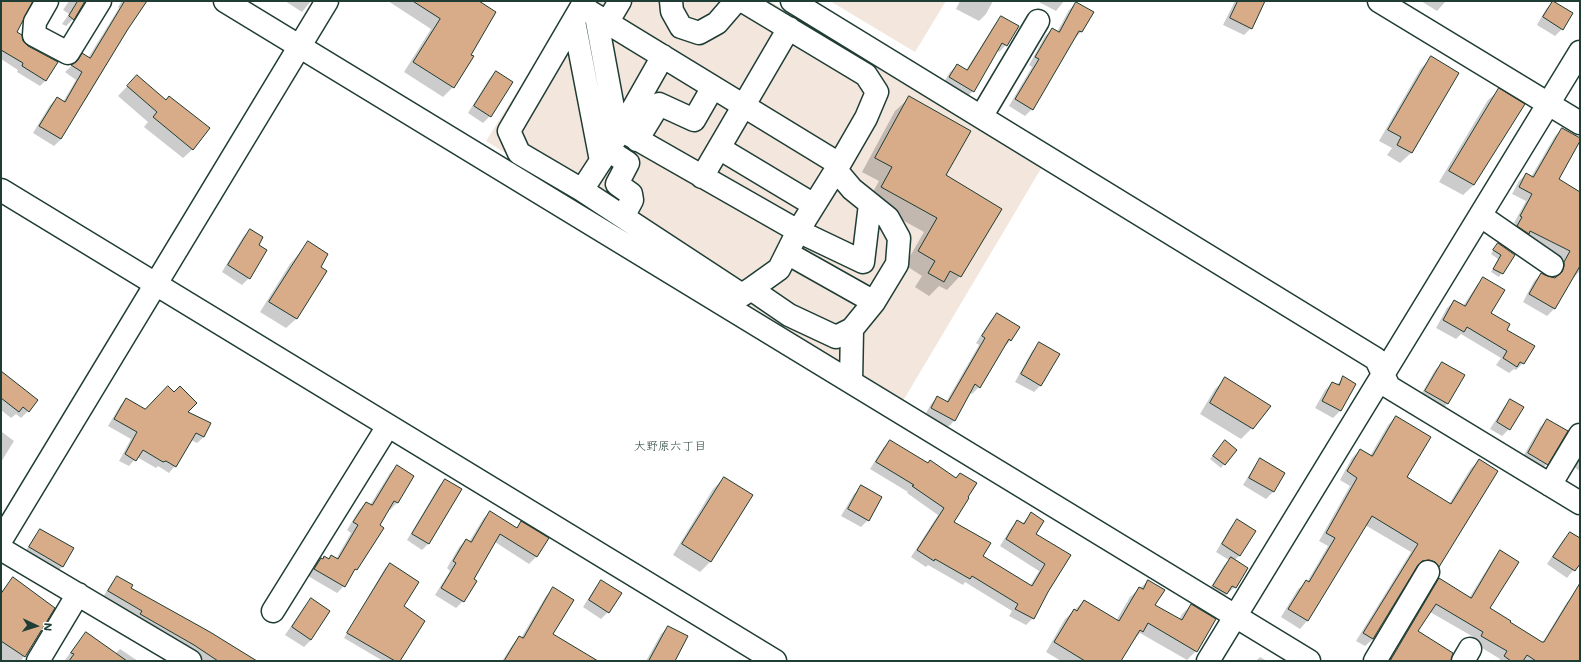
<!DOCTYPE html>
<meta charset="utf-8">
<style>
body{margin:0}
#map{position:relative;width:1581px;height:662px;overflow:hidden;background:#fff;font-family:Mali,sans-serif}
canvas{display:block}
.frame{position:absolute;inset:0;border:2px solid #1f3d34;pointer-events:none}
.north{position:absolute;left:16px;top:606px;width:40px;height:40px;-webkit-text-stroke:3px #fff;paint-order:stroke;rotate:94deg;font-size:11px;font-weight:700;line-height:16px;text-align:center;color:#1f3d34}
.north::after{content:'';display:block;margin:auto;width:14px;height:18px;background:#1f3d34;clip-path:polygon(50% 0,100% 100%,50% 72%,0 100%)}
</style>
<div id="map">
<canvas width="1581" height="662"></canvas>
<div class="frame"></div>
<div class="north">N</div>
</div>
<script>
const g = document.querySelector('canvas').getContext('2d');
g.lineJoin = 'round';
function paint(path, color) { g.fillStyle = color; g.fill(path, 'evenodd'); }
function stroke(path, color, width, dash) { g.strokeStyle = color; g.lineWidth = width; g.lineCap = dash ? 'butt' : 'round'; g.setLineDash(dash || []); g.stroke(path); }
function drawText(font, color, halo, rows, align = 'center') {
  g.font = font + ' Mali,"Klee One",sans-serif'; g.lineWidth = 3.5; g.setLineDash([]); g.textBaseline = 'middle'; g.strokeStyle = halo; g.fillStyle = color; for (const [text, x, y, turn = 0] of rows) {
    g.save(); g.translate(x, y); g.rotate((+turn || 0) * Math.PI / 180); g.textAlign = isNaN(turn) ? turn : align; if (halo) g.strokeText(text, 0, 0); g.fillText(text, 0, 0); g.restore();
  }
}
const built = new Path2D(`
 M574,1H770L1042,167L903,401L486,141Z
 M830,1H946L915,52Z`);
const shadow = new Path2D(`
 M12,1H31L16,33L45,81L40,86L17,72L18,70L1,59V5Z
 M69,1H84L73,19L66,26L62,24L69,14L63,10Z
 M122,1H144L86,99L82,103L61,139L54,146L33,133L50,105L57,98L63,102L76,80L65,72L83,55L88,58L119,8L118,7Z
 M285,1H311L302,12Z
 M388,1H477L453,87L443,97L404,72L431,29Z
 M960,1H993L986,14L979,21L956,9Z
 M1037,1H1064L1056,11Z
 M1235,1H1264L1251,28L1244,35L1223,25Z
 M1421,1H1446L1437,11Z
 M1553,2L1562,29L1555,36L1537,25L1546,9Z
 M1076,3L1092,12L1081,32L1074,39L1032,109L1025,116L1009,106L1032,67L1029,65L1045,36L1052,29L1057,32L1069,10Z
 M1002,17L1006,45L999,52L997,50L973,91L966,98L943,84L950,72L957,65L966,70L995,24Z
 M1432,58L1457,73L1411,153L1400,163L1387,155L1392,148L1379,141L1421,68Z
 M496,72L490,116L483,123L468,113L489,79Z
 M137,76L193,149L183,158L144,127L148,122L118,96Z
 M1499,90L1474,185L1463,195L1439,182L1488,100Z
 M909,98L945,175L960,276L947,290L939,286L929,296L915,287L922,276L905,265L924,232L868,201L879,181L862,172L895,111Z
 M1562,129L1557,179L1580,193V271L1572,279H1571L1554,309L1547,316L1523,302L1534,281L1541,274L1555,279L1556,278L1557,270L1563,259L1523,237L1511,233L1516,224L1514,223L1526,201L1512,194L1519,181L1526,174L1531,177L1555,136Z
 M250,230L257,245L249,278L242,285L222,272L243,237Z
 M308,243L319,267L326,271L296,319L286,328L260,312L290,264Z
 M1495,247L1514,255L1499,277L1491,272L1498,259L1491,254Z
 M1484,278L1490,313L1506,330L1523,363L1516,370L1514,369L1509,373L1496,365L1501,358L1461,334L1456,339L1436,328L1447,308L1454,301L1463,306L1477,285Z
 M997,314L1011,340L1003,348L979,387L972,394L969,392L954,421L947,428L925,415L931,404L938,397L946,402L979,345L976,343L990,321Z
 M1039,344L1041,385L1034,392L1015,382L1032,351Z
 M1442,363L1463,375L1447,404L1440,411L1419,398L1435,370Z
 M1,374L28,411L21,418L16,414L11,418L1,410Z
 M1344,378L1355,384L1340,411L1333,418L1315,408L1325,390L1332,383L1336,385Z
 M1225,379L1252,428L1241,439L1200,414L1215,389Z
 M126,399L145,410L187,412L204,437L197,443L191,440L175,466L169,473L158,466L156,468L137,457L129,466L119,461L131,439L108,426L120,406Z
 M1511,400L1509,429L1502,436L1490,429L1504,407Z
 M1396,417L1406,478L1449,504L1471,468L1479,461L1497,472L1438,567L1431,574L1420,567L1415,568L1373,639L1365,646L1356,641L1411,552L1365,525L1307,621L1300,629L1281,617L1298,589L1307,582L1328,546L1319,541L1350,486L1340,480L1352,458L1360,450L1370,456L1388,425Z
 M1547,420V464L1540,471L1521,460L1540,427Z
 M2,432L14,441L1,462V433Z
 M890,441L927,464L955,478L960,474L953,522L982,557L1030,586L1039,571L1000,546L1011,528L1018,521L1022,524L1031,514L1034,534L1069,556L1047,591L1033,618L1026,625L1009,616L1012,611L965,582L963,585L928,565L926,567L911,557L938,515L907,493L908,492L870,469L883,448Z
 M1225,441L1224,464L1221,468L1210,459Z
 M1580,456V471L1574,467Z
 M1261,460L1284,473L1273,492L1266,499L1243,485L1254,467Z
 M397,466L413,476L397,503L390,510L389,509L378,525L383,528L344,586L337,593L308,576L314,566L321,559L322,560L325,557L328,559L331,556L336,559L351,533L347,530L359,510L366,503L370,505L390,473Z
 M724,478L711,561L700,572L673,555L713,489Z
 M445,480L460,490L428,544L422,550L407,540L439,486Z
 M861,487L868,520L861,527L841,516L854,494Z
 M490,512L516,528L521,522L548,538L536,557L529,564L495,542L472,579L476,581L463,601L456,608L435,595L450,571L447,568L459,547L466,540L469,542L483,519Z
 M1237,521L1240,555L1235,560V587L1219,601L1207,593L1224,565L1229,560L1216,552L1230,528Z
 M41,530L73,549L62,567L55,574L23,555L34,537Z
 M1570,533L1580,539V562L1567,578L1547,564L1563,540Z
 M1501,551L1489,609L1542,643L1567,602L1574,595L1580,599V661H1499L1500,659L1474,643L1477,639L1430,612L1417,631L1450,661H1388L1432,586L1439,579L1469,598L1494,558Z
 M390,564L399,661H383L344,638L385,568Z
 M117,577L130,588L257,661H204L103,597L111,584Z
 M13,579L53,609L21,661H1V592Z
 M602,581L608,612L601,619L583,607L595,588Z
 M1148,581L1154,605L1179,620L1182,614L1191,605L1196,651L1187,660L1140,633L1133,640L1120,661H1061L1046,652L1065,619L1084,601L1116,621L1130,597Z
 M553,589L552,635L582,661H502L513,644L520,637L521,638L546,596Z
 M311,600V640L304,647L285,635L304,607Z
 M668,627L674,661H646L661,634Z
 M86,634L115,654L120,649L138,661L65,660L79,641Z
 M1260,657L1267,661H1256Z`);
const building = new Path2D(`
 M1,1H33L17,32L22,35L23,41L28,46L58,62L46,81L22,66L23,63L1,50Z
 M78,1H85L74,20L69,16Z
 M125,1H147L128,29L61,139L39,126L57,97L65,102L82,72L71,65L78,60L82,53L90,58Z
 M413,1H479L496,12L471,55L474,56L454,88L413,62L440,19Z
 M1238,1H1265L1252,29L1230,18Z
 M1553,1L1573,13L1563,30L1543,17Z
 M1076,2L1094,12L1082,32L1079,31L1033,110L1015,99L1039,59L1035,57L1052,28L1059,32Z
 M1001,16L1019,26L1007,46L1002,43L974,92L949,77L957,64L967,70Z
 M1431,56L1459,73L1412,153L1397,145L1401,137L1388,130Z
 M496,71L513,82L491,117L474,106Z
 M137,75L166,100L169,96L210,128L193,150L153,117L157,112L127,86Z
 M1499,88L1525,104L1474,185L1449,171Z
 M909,96L971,131L946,175L1002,209L961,277L950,271L944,282L928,273L935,261L918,251L937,218L881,187L892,167L875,158Z
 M1562,128L1580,138V141L1559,179L1580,192V266L1555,309L1529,294L1541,273L1545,275L1555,278L1562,272L1564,266V262L1570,251L1530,231L1529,234L1517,226L1522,217L1520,216L1532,194L1519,187L1526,173L1533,177Z
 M250,229L263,237L259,245L267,250L250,279L228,265Z
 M308,241L328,254L321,267L327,271L297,319L269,302Z
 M1498,243L1515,255L1503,274L1493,269L1501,255L1493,250Z
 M1483,277L1505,290L1491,313L1510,324L1507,330L1535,346L1524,364L1520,362L1517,367L1503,358L1507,351L1467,327L1464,332L1443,320L1454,300L1465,306Z
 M997,313L1020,327L1011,341L1009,339L980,388L975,384L955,421L931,408L937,396L948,402L985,338L982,336Z
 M1039,342L1060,354L1041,386L1021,374Z
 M1442,362L1465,375L1448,404L1425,391Z
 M1,371L38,400L29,412L23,407L19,412L1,398Z
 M1343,376L1356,384L1341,411L1322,401L1332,382L1339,385Z
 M1225,377L1271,406L1253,429L1210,403Z
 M168,386L174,392L180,386L197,403L188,412L211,423L204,437L196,433L176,467L166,461L163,462L143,450L136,461L125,454L137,432L114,419L126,398L145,409Z
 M1510,399L1524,407L1510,430L1497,422Z
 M1396,416L1431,437L1407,477L1451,504L1479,459L1498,471L1439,567L1435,562L1429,560L1422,561L1418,565L1373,639L1363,633L1418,544L1372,516L1308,621L1288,609L1306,580L1309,582L1335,538L1326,533L1357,478L1347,471L1360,449L1372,456Z
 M1547,419L1568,431L1548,465L1528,453Z
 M890,440L928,463L930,460L956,478L960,473L977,483L968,497L969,498L954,522L991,543L983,556L1032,586L1045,564L1006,539L1017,520L1024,524L1031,512L1044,521L1036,534L1071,555L1048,592L1034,619L1015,609L1018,604L972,576L970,579L935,559L934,561L917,550L944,508L912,486L914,485L876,462Z
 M1225,440L1237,450L1225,465L1213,456Z
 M1260,458L1285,473L1274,492L1249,478Z
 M397,465L414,476L398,503L394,501L380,525L384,528L357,570L355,569L345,587L314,569L321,558L323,559L324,556L329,559L331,555L338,559L358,525L353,522L366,502L372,505Z
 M724,477L753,495L711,562L682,544Z
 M445,479L462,489L429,544L412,534Z
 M861,485L882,497L869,521L848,509Z
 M490,511L517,528L521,521L549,538L537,557L500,534L474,579L477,581L464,602L441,588L456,563L453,561L466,539L471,542Z
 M1237,519L1256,531L1240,556L1222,544Z
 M40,529L74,548L63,567L29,547Z
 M1570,532L1580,538V564L1575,571L1553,557Z
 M1500,550L1519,562L1490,608L1511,621L1510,622L1542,642H1544L1580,583V661H1536L1527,655L1523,661H1511L1504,656L1507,651L1481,636L1483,632L1436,604L1418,631L1453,653L1451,661H1390L1439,578L1471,598Z
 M1231,557L1248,568L1236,588L1232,586L1227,594L1213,586Z
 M390,563L419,582L404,606L425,621L400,661H395L347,633Z
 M117,576L133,585L131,588L210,632L257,661H218L194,645L140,614L142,611L108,591Z
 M13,577L55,608L25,657L1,641V594Z
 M601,580L622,593L609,613L589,600Z
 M1148,580L1165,590L1155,605L1182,620L1191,604L1216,619L1197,652L1148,623L1143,632L1140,630L1121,661H1085L1054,642L1074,609L1077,611L1084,600L1119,621L1139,587L1143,589Z
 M553,587L574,600L553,634L598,661H504L519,636L523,638Z
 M311,598L330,611L311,640L292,627Z
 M668,626L688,636L675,661H649Z
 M86,632L127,661H69L74,654L71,653Z`);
const minor = new Path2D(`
 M47,1L35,22L34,35L68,53L100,1
 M225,1L1309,661
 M585,1L509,131L519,153L582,190L621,130L798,231L779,269L751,289L789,315L836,337L852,329L874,302L897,264L899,238L888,218L852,189L836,170L866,118L877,92L866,75L743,1
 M671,1L672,11L681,27L699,33L717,23L736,1
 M792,1L1376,359L1389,387L1580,503
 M1379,1L1580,123
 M582,7L839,164
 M596,16L618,135
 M574,21L601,161
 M607,23L620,1
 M981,117L1038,21
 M621,130L663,56
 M637,140L659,104L694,120L713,87
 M719,148L814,205
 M608,150L628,163L617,184L631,194L632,200L623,217
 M836,170L798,231L863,262L870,204
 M702,177L789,28
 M1,190L775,661
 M582,190L742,295L751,289
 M1481,216L1552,265
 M787,253L874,302
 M851,382L852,329
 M1550,485L1580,435
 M1,540L327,1
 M1,549L190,661
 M273,611L388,426
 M38,661L78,594
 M1208,661L1580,52
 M1375,661L1428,572
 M1463,661L1470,649`);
const neighbourhoodNames = [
 ["大野原六丁目",670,446]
];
paint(built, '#f3e6dc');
paint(shadow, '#0003');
paint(building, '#d8ac89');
stroke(building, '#1f3d34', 1);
stroke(minor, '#1f3d34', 25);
stroke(minor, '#fff', 22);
drawText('12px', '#1f3d34', '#fff', neighbourhoodNames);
</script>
